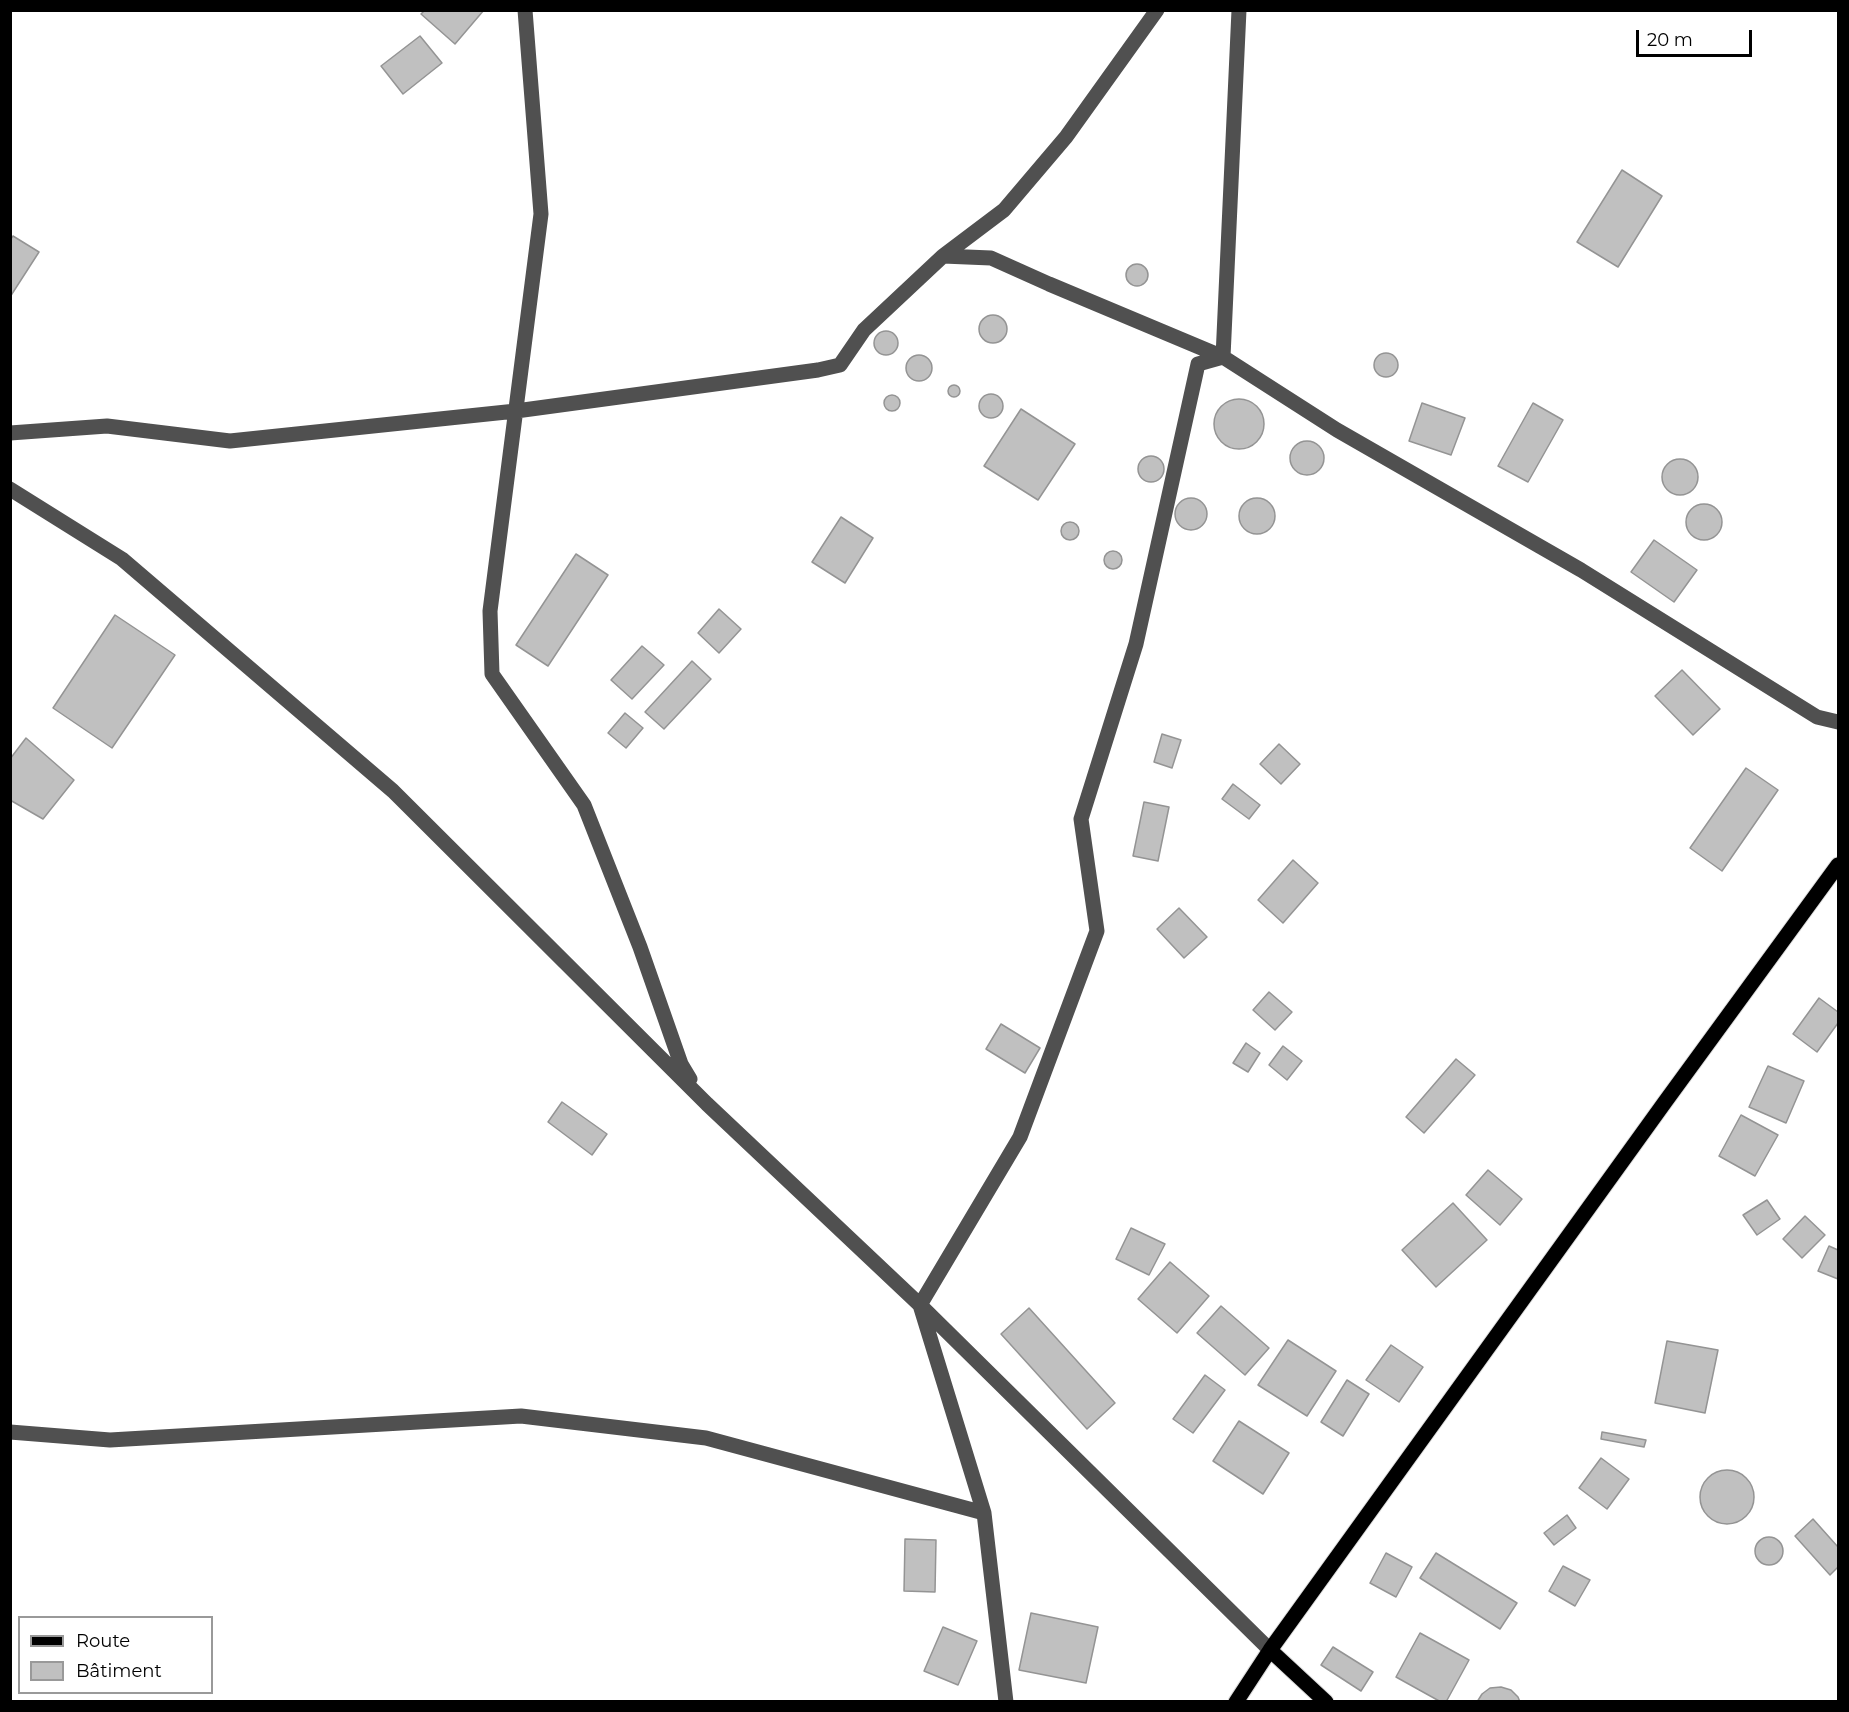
<!DOCTYPE html>
<meta charset="utf-8">
<style>
body{margin:0}
#map{position:relative;width:1849px;height:1712px;overflow:hidden;background:#fff;font-family:Montserrat,sans-serif}
canvas{display:block}
.frame{position:absolute;inset:0;border:12px solid #000;pointer-events:none}
.legend{position:absolute;left:18px;top:1616px;width:195px;height:78px;box-sizing:border-box;background:#fff;border:2px solid #999;margin:0;padding:8px 10px;list-style:none;font-size:18px;color:#000}
.legend li{display:flex;align-items:center;gap:12px;height:30px}
.legend b{width:30px;border:2px solid #999}
.scale{position:absolute;left:1636px;top:30px;width:116px;height:27px;box-sizing:border-box;border:3px solid #000;border-top:0;padding-left:8px;font-size:18px;line-height:21px;white-space:nowrap;color:#000;-webkit-text-stroke:4px #fff;paint-order:stroke}
</style>
<div id="map">
<canvas width="1849" height="1712"></canvas>
<div class="frame"></div>
<ul class="legend">
<li><b style="height:8px;background:#000"></b>Route</li>
<li><b style="height:16px;background:#c0c0c0"></b>Bâtiment</li>
</ul>
<div class="scale">20 m</div>
</div>
<script>
const g = document.querySelector('canvas').getContext('2d');
g.lineJoin = 'round';
function paint(path, color) { g.fillStyle = color; g.fill(path, 'evenodd'); }
function stroke(path, color, width, dash) { g.strokeStyle = color; g.lineWidth = width; g.lineCap = dash ? 'butt' : 'round'; g.setLineDash(dash || []); g.stroke(path); }
const building = new Path2D(`
 M425,10H484L455,44L421,14Z
 M420,36L442,63L403,94L381,66Z
 M1622,170L1662,196L1618,267L1577,242Z
 M13,236L39,252L10,297V240Z
 M1126 275a11 11 0 1 1 22 0a11 11 0 1 1-22 0Z
 M979 329a14 14 0 1 1 28 0a14 14 0 1 1-28 0Z
 M874 343a12 12 0 1 1 24 0a12 12 0 1 1-24 0Z
 M1374 365a12 12 0 1 1 24 0a12 12 0 1 1-24 0Z
 M906 368a13 13 0 1 1 26 0a13 13 0 1 1-26 0Z
 M948 391a6 6 0 1 1 12 0a6 6 0 1 1-12 0Z
 M979 406a12 12 0 1 1 24 0a12 12 0 1 1-24 0Z
 M884 403a8 8 0 1 1 16 0a8 8 0 1 1-16 0Z
 M1214 424a25 25 0 1 1 50 0a25 25 0 1 1-50 0Z
 M1422,403L1465,418L1451,455L1409,441Z
 M1533,403L1563,420L1528,482L1498,466Z
 M1021,409L1075,444L1038,500L984,466Z
 M1290 458a17 17 0 1 1 34 0a17 17 0 1 1-34 0Z
 M1138 469a13 13 0 1 1 26 0a13 13 0 1 1-26 0Z
 M1662 477a18 18 0 1 1 36 0a18 18 0 1 1-36 0Z
 M1175 514a16 16 0 1 1 32 0a16 16 0 1 1-32 0Z
 M1239 516a18 18 0 1 1 36 0a18 18 0 1 1-36 0Z
 M1686 522a18 18 0 1 1 36 0a18 18 0 1 1-36 0Z
 M841,517L873,538L845,583L812,562Z
 M1061 531a9 9 0 1 1 18 0a9 9 0 1 1-18 0Z
 M1654,540L1697,570L1674,602L1631,572Z
 M1104 560a9 9 0 1 1 18 0a9 9 0 1 1-18 0Z
 M576,554L608,575L548,666L516,645Z
 M719,609L741,629L719,653L698,633Z
 M115,615L175,655L112,748L53,708Z
 M642,646L664,665L632,699L611,680Z
 M692,661L711,679L664,729L645,712Z
 M1682,670L1720,709L1693,735L1655,696Z
 M625,713L643,728L626,748L608,733Z
 M1162,734L1181,740L1172,768L1154,762Z
 M26,738L74,780L43,819L10,800V759Z
 M1279,744L1300,764L1281,784L1260,764Z
 M1746,768L1778,790L1722,871L1690,848Z
 M1233,784L1260,805L1249,819L1222,799Z
 M1144,802L1169,807L1158,861L1133,856Z
 M1293,860L1318,883L1283,923L1258,900Z
 M1179,908L1207,937L1184,958L1157,929Z
 M1269,992L1292,1012L1275,1030L1253,1010Z
 M1819,998L1838,1012V1023L1817,1052L1793,1034Z
 M1001,1024L1040,1048L1025,1073L986,1049Z
 M1246,1043L1260,1053L1248,1072L1233,1063Z
 M1283,1046L1302,1061L1287,1080L1269,1065Z
 M1456,1059L1475,1075L1424,1133L1406,1117Z
 M1768,1066L1804,1081L1786,1123L1749,1107Z
 M562,1102L607,1134L592,1155L548,1122Z
 M1741,1115L1778,1135L1755,1176L1719,1156Z
 M1488,1170L1522,1199L1500,1225L1466,1195Z
 M1767,1200L1780,1219L1757,1235L1743,1215Z
 M1453,1203L1487,1240L1436,1287L1402,1250Z
 M1805,1216L1825,1235L1802,1258L1783,1239Z
 M1131,1228L1165,1244L1149,1275L1116,1259Z
 M1829,1246L1838,1250V1279L1818,1271Z
 M1170,1262L1209,1296L1177,1333L1138,1299Z
 M1221,1306L1269,1348L1245,1375L1197,1333Z
 M1029,1308L1115,1403L1087,1429L1001,1334Z
 M1288,1340L1336,1371L1307,1416L1258,1385Z
 M1667,1341L1718,1350L1705,1413L1655,1403Z
 M1391,1345L1423,1367L1399,1402L1366,1380Z
 M1205,1375L1225,1390L1193,1433L1173,1419Z
 M1347,1380L1369,1394L1343,1436L1321,1422Z
 M1239,1421L1289,1453L1263,1494L1213,1461Z
 M1602,1432L1646,1440L1644,1447L1601,1439Z
 M1601,1458L1629,1479L1607,1509L1579,1488Z
 M1700 1497a27 27 0 1 1 54 0a27 27 0 1 1-54 0Z
 M1567,1515L1576,1528L1554,1545L1544,1533Z
 M1813,1519L1838,1547V1567L1830,1575L1795,1536Z
 M1755 1551a14 14 0 1 1 28 0a14 14 0 1 1-28 0Z
 M905,1539L936,1540L935,1592L904,1591Z
 M1386,1553L1412,1567L1396,1597L1370,1583Z
 M1436,1553L1517,1603L1500,1629L1420,1578Z
 M1563,1566L1590,1580L1575,1606L1549,1591Z
 M1031,1613L1098,1627L1086,1683L1019,1670Z
 M943,1627L977,1641L958,1685L924,1671Z
 M1420,1633L1469,1660L1446,1702H1441L1396,1677Z
 M1333,1647L1373,1672L1361,1691L1321,1665Z
 M1501,1687L1511,1690L1518,1697L1520,1702H1477L1482,1694L1490,1688Z`);
const minor = new Path2D(`
 M525,10L541,214L490,611L492,674L584,805L640,947L681,1064L690,1079
 M943,256L1004,210L1066,137L1157,10
 M10,433L107,426L230,441L516,411L818,370L840,365L864,330L943,256L991,258L1049,284L1223,357L1337,430L1581,570L1817,717L1838,722
 M10,489L122,559L393,791L707,1104L920,1305L1270,1650
 M10,1432L110,1440L521,1416L706,1438L984,1513
 M1006,1702L984,1513L920,1305L1020,1137L1097,931L1081,819L1136,644L1198,364L1223,357L1239,10`);
const major = new Path2D(`
 M1270,1650L1326,1702
 M1236,1702L1270,1650L1665,1102L1838,865`);
paint(building, '#c0c0c0');
stroke(building, '#949494', 1.5);
stroke(major, '#dbdbdb', 17);
stroke(minor, '#505050', 15);
stroke(major, '#000', 15);
</script>
